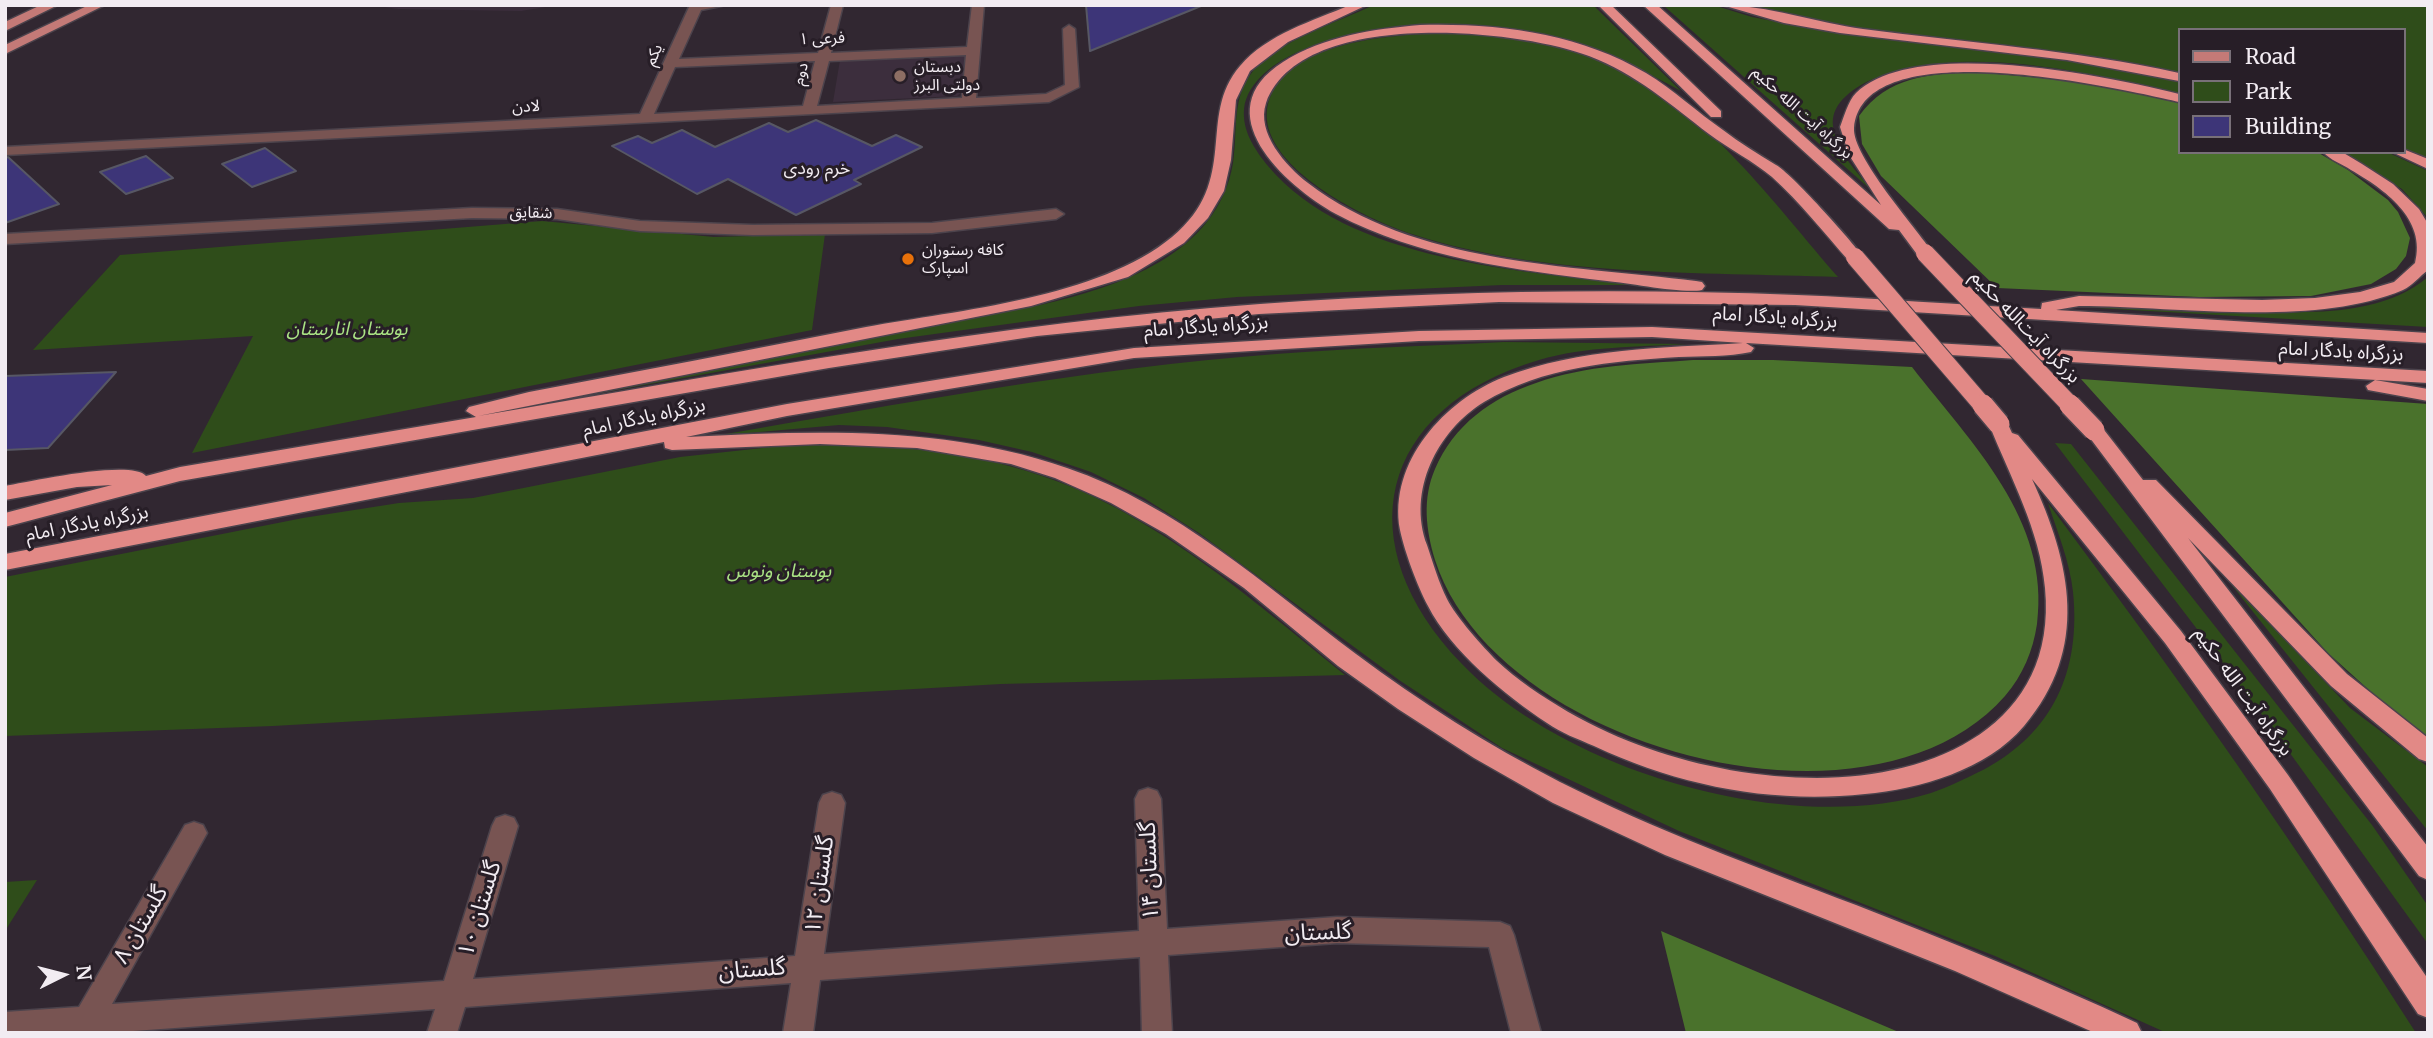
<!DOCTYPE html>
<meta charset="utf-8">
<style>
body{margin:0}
#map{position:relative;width:2433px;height:1038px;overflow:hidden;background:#312731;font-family:Merriweather,serif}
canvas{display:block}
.frame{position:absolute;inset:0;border:7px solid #f2ecf2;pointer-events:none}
.legend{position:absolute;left:2178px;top:28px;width:228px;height:126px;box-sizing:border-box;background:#271e27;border:2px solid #787078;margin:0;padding:9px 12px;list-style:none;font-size:21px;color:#f2ecf2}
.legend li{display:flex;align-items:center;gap:14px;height:35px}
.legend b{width:35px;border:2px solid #787078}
.north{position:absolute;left:28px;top:940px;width:70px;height:70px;-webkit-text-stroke:5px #271e27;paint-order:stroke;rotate:84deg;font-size:19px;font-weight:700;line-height:28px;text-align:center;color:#f2ecf2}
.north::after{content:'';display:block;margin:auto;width:24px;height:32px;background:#f2ecf2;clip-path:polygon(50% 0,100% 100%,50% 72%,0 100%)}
</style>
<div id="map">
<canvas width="2433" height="1038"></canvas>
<div class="frame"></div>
<ul class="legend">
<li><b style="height:9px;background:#c47a77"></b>Road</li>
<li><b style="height:19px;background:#2f4d1a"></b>Park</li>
<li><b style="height:19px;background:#3d3578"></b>Building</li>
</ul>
<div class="north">N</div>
</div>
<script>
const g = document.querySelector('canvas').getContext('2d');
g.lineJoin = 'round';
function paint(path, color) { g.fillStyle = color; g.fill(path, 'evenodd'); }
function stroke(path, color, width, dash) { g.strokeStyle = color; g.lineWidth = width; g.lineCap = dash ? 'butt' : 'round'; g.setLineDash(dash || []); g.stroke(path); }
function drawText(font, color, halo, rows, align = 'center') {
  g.font = font + ' Merriweather,"Noto Sans Arabic",serif'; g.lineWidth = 6; g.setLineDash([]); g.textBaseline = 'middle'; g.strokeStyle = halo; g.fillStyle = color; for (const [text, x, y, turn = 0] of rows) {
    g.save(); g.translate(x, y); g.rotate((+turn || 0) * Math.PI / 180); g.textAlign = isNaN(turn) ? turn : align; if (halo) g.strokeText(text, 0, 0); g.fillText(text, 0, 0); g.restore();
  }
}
const built = new Path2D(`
 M371,5H558L521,11L398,9Z
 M965,55L962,92L957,96L833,102L840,60Z`);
const green = new Path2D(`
 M1374,5H1593L1681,91C1568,27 1424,0 1300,51C1277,61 1247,81 1244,109C1242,131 1255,150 1268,166C1348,262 1523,271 1638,285H1502L1237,297L1139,306L898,339L474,416L1040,305C1119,287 1218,254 1233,163C1238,131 1231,98 1253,71C1276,42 1340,21 1374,5Z
 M1663,5H1713L1752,17L1835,33L2100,65L2179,81V94C2089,72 1948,39 1861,85C1846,94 1831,107 1833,126C1836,153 1862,178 1879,197Z
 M1747,5H2428V159L2403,148V30H2179V73L2107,58L1836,26Z
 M1474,34C1524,39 1573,47 1619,69C1706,109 1776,206 1838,277C1701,272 1543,277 1412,234C1359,217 1215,146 1286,74C1326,35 1422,32 1474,34Z
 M2341,152H2387L2428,171V218L2402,189Z
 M542,221L714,237L825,234L812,330L192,453L253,336L33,350L120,255Z
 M2428,277V327L2079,307C2126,308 2172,309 2219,310C2286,311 2373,323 2428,277Z
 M1504,342L1687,344C1638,347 1586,346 1539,360C1377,408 1346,544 1462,664C1564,771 1788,837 1931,793C1949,787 1966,778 1983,770C2053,733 2081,671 2073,592C2070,562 2057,531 2048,503C2177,675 2300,851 2416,1033H2167L1995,956L1679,831L1502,748L1399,680L1199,533L1144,498L1091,472L1032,452L979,440L887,427L839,425L714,436C901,404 1088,368 1276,354C1352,348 1428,346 1504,342Z
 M808,443C894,445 978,451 1059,482C1162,520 1261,607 1345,675L1001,684L273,726L5,736V577L303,518L399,503L473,498L680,457Z
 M2055,443L2071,444L2372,825L2428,906V944L2258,709Z
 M2226,578L2350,708L2428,767V831Z
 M37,880L5,931V882Z`);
const forest = new Path2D(`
 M1975,72L2086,82L2179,103V152H2317L2348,170L2388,200L2398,212L2410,238L2406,256L2396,269L2371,284L2311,296L2199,297L1997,288L1881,176L1862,144L1859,116C1888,76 1929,74 1975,72Z
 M1693,360H1773L1912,367C1971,443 2051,520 2037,624C2033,651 2023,675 2005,696C1870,850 1495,748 1435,560C1426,530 1422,499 1435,469C1454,425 1491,398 1536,383C1586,365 1640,364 1693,360Z
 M2081,379L2428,404V738L2409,726L2328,653Z
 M1661,931L1901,1033H1686Z`);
const building = new Path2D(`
 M1086,5H1201V6L1090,51Z
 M816,120L872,146L896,135L922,147L854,180L861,184L796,215L728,179L697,194L612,146L638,136L652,143L682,130L715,147L769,123L788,132Z
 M265,148L296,171L252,187L222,164Z
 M146,156L173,178L126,194L100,172Z
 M8,157L59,204L5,223V158Z
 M116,372L48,448L5,450V376Z`);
const minor = new Path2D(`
 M690,5H726L701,10L679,59L818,53L831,5H843L831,53L967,47L972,5H984L976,98L1046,94L1065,85L1063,29L1069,25L1075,29L1079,87L1049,102L5,155V147L640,114ZM966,55L962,98L817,106L829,61ZM815,61L803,106L654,114L675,67Z
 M472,208L557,209L640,221L753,225L932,223L1056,209L1064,214L1056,219L932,233L753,235L640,231L557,219L472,218L5,244V234Z
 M1148,788L1157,791L1161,799L1167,929L1337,917L1500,922L1510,926L1514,935L1541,1033H1511L1489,947L1337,943L1168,955L1172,1033H1142L1140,957L820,980L813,1033H783L791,983L465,1007L457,1033H427L435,1009L106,1033H5V1012L79,1007L185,825L194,822L203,825L207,833L112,1004L444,981L492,826L496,818L505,815L514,818L518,826L473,979L795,956L819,803L823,795L832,792L841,795L845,803L824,954L1139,931L1135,799L1139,791Z`);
const major = new Path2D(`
 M41,5H58L5,31V22Z
 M89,5H105L5,54V45Z`);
const highway = new Path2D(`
 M1350,5H1367L1288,42L1250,71L1236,100L1231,160L1224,191L1208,218L1184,243L1128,277L1031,306L478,416C738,372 997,323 1260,304C1438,291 1618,288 1797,295C1878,298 1960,305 2041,309L2042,303L2079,296L2262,300L2315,298L2360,292L2394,282L2415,263C2427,219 2384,189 2351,170C2342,164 2330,160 2323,152H2342L2362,164L2393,184L2419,209L2428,224V270C2420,276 2412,286 2403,290C2313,328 2176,306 2079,306L2056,310L2428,333V343L1795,305L1499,302L1259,314L1037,336L829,368L180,481L5,527V513L112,485L77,487L5,500V486C28,482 132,459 146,476L180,467L476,417L466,411L469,407L529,392C641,371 754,349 866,327C959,310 1098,298 1172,237C1241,180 1196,117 1240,66C1267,34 1313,21 1350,5Z
 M1598,5H1611L1721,111V117H1711Z
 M1643,5H1657L1881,205L1849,155L1840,127C1844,117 1848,101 1856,93C1914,36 2107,76 2179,94V102C2121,89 1863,29 1854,128C1852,156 1916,228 1933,253L1925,258L1919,257L1899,230L1889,229Z
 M1722,5C1766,5 1818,23 1863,29C1969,43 2075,50 2179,73V81L2067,60L1840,33L1784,23Z
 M1420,25C1498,23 1578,33 1646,73C1674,90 1697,112 1723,130C1740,143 1758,154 1776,165C1790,172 1852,241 1863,257L1855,262L1849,261C1824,233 1800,202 1772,177C1753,161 1729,149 1709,134C1670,104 1636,74 1589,56C1514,28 1300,8 1266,103C1256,133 1286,166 1308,183C1415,265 1568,265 1696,281L1702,282L1705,286L1702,290C1683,294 1630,283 1607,281C1515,270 1419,258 1336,214C1284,185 1204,112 1283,62C1324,36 1374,29 1420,25Z
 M2403,149L2428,159V169L2392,152H2403Z
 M1652,327L2428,371V383L1746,343L1754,348L1751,352C1728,357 1703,356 1679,357C1612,361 1543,367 1484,402C1437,431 1407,491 1427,545C1433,563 1439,583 1447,599C1456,617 1483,647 1497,661C1536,697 1597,731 1647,748C1700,767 1761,778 1817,778C1934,778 2058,725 2045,588C2040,530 2010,477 1989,424L1992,420H2006L2012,433L2018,435L2181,631L2288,775L2428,979V1018L2418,1014L2270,789L2165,643L2032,479C2071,564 2090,648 2024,726C1987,770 1919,789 1865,794C1772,804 1679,786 1594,746C1578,739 1561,733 1547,723C1506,696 1450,650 1428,606C1417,585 1405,553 1400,530C1388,462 1445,400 1504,377C1580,348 1663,348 1743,343L1652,337L1419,341L1134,358L787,416L686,437C815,431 943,425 1067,468C1178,506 1264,585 1356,654C1420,702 1488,745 1560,782C1655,830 1756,867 1856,905C1951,942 2045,980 2137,1023L2142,1033H2095L1955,971L1665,855L1553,803L1474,758L1398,709L1338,666L1244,588L1166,534L1111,503L1055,478L1011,464L917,448L820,444L672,450L665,448L664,442L5,570V554L787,404L1134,348L1419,331Z
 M2375,380L2428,389V401L2368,390L2366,386Z
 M2094,424L2101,426L2143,480H2156L2347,674L2428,738V762L2419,759L2331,686L2188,538L2428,847V880L2419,876L2087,434L2084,430L2087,426Z`);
const highwayBridgeFar1 = new Path2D(`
 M1925,253L2072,407
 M1855,257L1984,407`);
const highwayBridge = new Path2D(`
 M1983,405L1999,424
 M2070,405L2094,430`);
const markers = [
 [900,76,7,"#8d6e63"],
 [908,259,7,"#e8710a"]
];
const farStreetnames = [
 ["فرعی ۱",822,39,-2],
 ["یکم",654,55,-66],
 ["دوم",801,74,-76],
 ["لادن",526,107,-3],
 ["بزرگراه آیت الله حکیم",1802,113,42],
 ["شقایق",531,213,2]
];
const farPoinames = [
 ["دبستان",914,67],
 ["دولتی البرز",914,85],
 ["کافه رستوران",922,250],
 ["اسپارک",922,268]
];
const farNeighbourhoodnames = [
 ["خرم رودی",817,169]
];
const streetNames = [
 ["بزرگراه یادگار امام",1775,318,4],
 ["بزرگراه یادگار امام",1206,327,-4],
 ["بزرگراه آیت‌الله حکیم",2025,327,46],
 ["بزرگراه یادگار امام",2341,352,3],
 ["بزرگراه یادگار امام",644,418,-12],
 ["بزرگراه یادگار امام",87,524,-11],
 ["بزرگراه آیت الله حکیم",2243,692,54]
];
const parkNames = [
 ["بوستان انارستان",347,330],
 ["بوستان ونوس",779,572]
];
const nearStreetnames = [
 ["گلستان ۱۴",1150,871,-92],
 ["گلستان ۱۲",820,885,-82],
 ["گلستان ۱۰",480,909,-73],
 ["گلستان ۸",141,925,-60],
 ["گلستان",1318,933,-2],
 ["گلستان",752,970,-4]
];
paint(built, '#3c2e3d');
paint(green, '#2f4d1a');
paint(forest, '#4a722c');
paint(building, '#3d3578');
stroke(building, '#575764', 2);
stroke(minor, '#4c434c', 3);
stroke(major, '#4c434c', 3);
stroke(highway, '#4c434c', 3);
paint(minor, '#785452');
paint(major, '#c47a77');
paint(highway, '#e28986');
stroke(highwayBridgeFar1, '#4c434c', 20, []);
stroke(highwayBridge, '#4c434c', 24, []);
stroke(highwayBridgeFar1, '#e28986', 18);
stroke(highwayBridge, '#e28986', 21);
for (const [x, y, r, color] of markers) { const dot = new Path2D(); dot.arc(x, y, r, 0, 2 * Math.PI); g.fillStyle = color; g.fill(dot); stroke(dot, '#271e27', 2.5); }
drawText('16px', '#f2ecf2', '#271e27', farStreetnames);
drawText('16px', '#f2ecf2', '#271e27', farPoinames, 'left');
drawText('18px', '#f2ecf2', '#271e27', farNeighbourhoodnames);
drawText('19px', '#f2ecf2', '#271e27', streetNames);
drawText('italic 19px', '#aae484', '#271e27', parkNames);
drawText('23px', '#f2ecf2', '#271e27', nearStreetnames);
</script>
